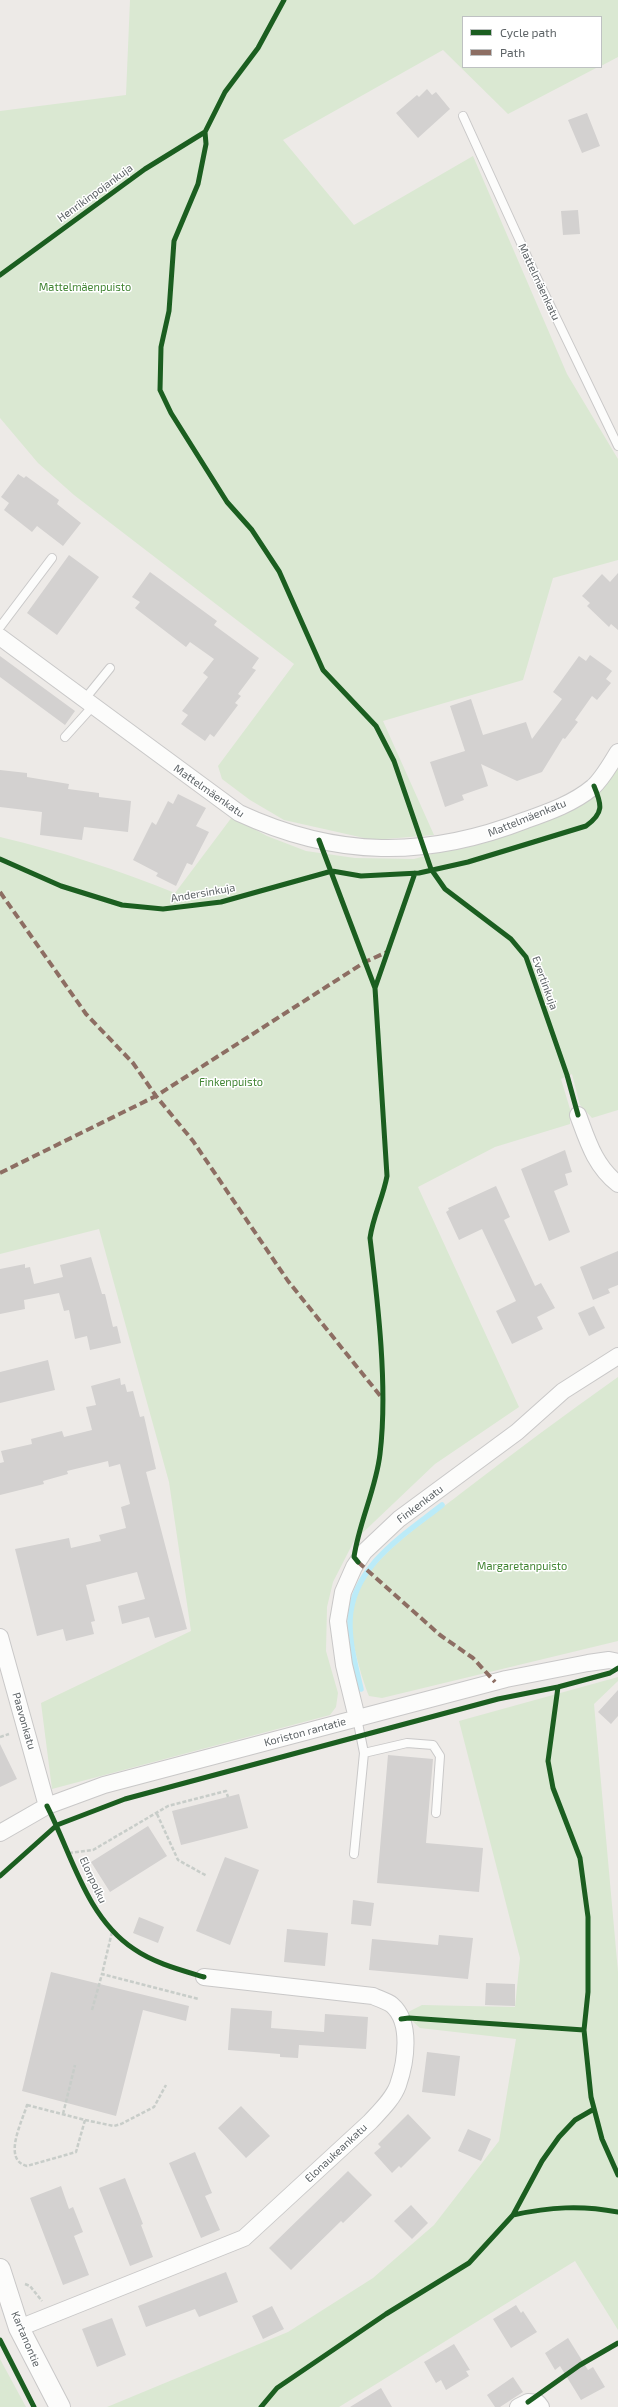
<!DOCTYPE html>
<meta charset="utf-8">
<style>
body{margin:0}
#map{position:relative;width:618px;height:2407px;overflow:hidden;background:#edeae7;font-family:"Exo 2",sans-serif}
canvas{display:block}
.legend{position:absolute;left:462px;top:16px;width:140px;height:52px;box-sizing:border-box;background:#fff;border:1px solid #bec1c2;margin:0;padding:5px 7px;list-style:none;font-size:12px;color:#5d6366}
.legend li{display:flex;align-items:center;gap:8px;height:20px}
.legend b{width:20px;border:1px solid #bec1c2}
</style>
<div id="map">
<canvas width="618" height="2407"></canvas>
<ul class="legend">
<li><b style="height:5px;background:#1b5e20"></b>Cycle path</li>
<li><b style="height:5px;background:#8d6e63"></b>Path</li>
</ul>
</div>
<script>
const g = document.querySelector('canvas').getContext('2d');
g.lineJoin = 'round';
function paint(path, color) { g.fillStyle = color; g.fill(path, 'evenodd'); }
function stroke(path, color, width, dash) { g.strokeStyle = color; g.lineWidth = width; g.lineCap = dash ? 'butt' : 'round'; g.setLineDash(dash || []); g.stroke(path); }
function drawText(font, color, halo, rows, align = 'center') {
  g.font = font + ' "Exo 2",sans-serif'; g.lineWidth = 3; g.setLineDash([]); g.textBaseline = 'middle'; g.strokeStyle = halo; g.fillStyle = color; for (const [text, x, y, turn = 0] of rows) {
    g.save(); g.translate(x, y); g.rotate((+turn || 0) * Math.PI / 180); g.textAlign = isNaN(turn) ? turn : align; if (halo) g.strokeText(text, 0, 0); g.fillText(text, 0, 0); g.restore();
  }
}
const green = new Path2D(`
 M130,0H618V57L601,66V17H463V67H598L508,114L443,50L283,140L354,225L473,156L567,374L618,459V560L553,578L523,680L383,721L434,835L373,840L284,820L250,800L222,779L218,766L294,664L74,495L38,463L0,418V111L126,95Z
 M618,766V1110L592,1118L580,1105L572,1074L561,1079L570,1109V1124L495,1147L418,1187L519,1407L435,1464L354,1541L333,1582L327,1607L326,1651L338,1693L336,1707L330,1715L52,1789L41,1703L191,1631L169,1482L99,1229L0,1254V837C60,851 118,870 175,893L232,817L267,836L306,851L355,858L414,859L518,830Z
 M618,1377V1641L382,1698L369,1696C362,1680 346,1625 351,1608C355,1598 360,1584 367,1575C392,1543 428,1519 460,1494C512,1454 564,1415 618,1377Z
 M618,1677V1681L594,1704L618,1972V2330L575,2261L339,2407H107L288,2332L373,2278L434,2225L499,2141L516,2039L420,2028L409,2018L408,2012L422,2005L515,2007L520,1958L459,1721Z
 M0,2359L26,2407H0Z`);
const stream = new Path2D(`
 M361,1689C356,1667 349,1643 350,1620C352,1566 404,1535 442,1505`);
const building = new Path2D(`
 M427,89L432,95L436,92L450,109L418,138L396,113L417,95L419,97Z
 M587,113L600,146L582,153L568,120Z
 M578,210L580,234L563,235L561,211Z
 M18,474L24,478L26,476L59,500L57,504L81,523L63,546L37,526L32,532L4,510L9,503L1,497Z
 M69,555L99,577L57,635L27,613Z
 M150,572L217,621L214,625L259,658L252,668L256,670L238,694L241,696L235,703L238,705L214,737L210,734L205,741L181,724L188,715L182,711L208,677L203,673L214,659L190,642L186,647L135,608L140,602L132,597Z
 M618,573V630L611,624L609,627L587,606L590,603L582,596L602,574L610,582Z
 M590,655L612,671L606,679L611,683L597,700L592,696L575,720L578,722L565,739L563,738L542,772L517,781L481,764L488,786L462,795L464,800L445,807L430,762L465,751L450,706L471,699L483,735L526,722L532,739L562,699L553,692L579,656L586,661Z
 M0,656L75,711L65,725L0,677Z
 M0,770L27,773V777L69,784L68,789L99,793V797L131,801L128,832L84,827L82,840L40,835L42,812L0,807Z
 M178,794L206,808L196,826L209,832L192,865L187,863L176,886L156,876L158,873L133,860L152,822L156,825L168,801L173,804Z
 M565,1150L572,1172L565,1174L568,1185L554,1191L570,1232L549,1241L521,1169Z
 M496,1186L510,1217L504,1220L535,1286L541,1283L555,1308L537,1317L543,1329L512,1344L496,1311L516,1301L482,1229L459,1240L446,1212L449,1210L448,1208Z
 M618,1251V1285L608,1289L610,1293L593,1300L580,1267Z
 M91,1257L102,1294H105L113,1327L117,1326L121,1343L90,1350L87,1336L75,1339L69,1310L64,1311L59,1293L24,1300L25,1309L0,1314V1269L25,1264V1268L30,1267L34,1284L63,1277L60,1265Z
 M594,1306L605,1328L589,1336L578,1313Z
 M48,1360L55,1390L0,1403V1372Z
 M120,1378L121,1385L125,1384L127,1392L133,1391L140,1417L144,1416L156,1469L146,1472L187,1629L155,1638L149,1617L122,1624L118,1606L145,1599L137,1572L86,1585L95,1621L91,1622L94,1634L66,1641L63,1629L37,1636L15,1549L69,1538L71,1548L101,1541L99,1535L126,1528L121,1507L130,1504L120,1464L109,1467L108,1461L67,1471L68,1474L43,1481L44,1484L0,1495V1463L4,1462L1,1451L32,1444L31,1439L62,1431L64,1437L92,1430L86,1407L96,1405L91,1386Z
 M618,1690V1716L611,1724L598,1712Z
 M0,1744L17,1779L0,1787Z
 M388,1755L433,1759L426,1843L483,1848L479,1892L377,1883Z
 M239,1794L248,1828L181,1845L172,1811Z
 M148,1826L167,1856L110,1892L91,1862Z
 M225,1857L259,1870L230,1945L196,1931Z
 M353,1900L374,1903L371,1926L351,1924Z
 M139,1917L164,1927L158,1943L133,1933Z
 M287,1929L328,1933L325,1966L284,1962Z
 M439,1935L473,1938L468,1979L369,1970L372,1939L438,1945Z
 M51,1972L189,2006L186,2021L143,2010L116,2116L22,2091Z
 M486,1983L515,1984V2006L485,2005Z
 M231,2008L272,2011L271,2028L324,2032L325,2014L368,2017L366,2049L299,2045L298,2058L280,2057V2054L228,2050Z
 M427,2052L460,2056L455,2096L422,2092Z
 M241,2106L270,2136L246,2158L218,2128Z
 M408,2114L431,2138L401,2168L399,2166L392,2173L374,2153L381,2147L378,2144Z
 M468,2129L491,2139L481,2161L458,2151Z
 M195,2152L212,2193L205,2196L220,2230L201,2238L169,2163Z
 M348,2171L372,2195L343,2223L341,2221L291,2270L269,2248Z
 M125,2178L143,2224L141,2225L153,2257L130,2266L99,2188Z
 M61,2186L69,2209L73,2207L83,2232L74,2236L89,2275L63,2285L30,2198Z
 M411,2205L428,2223L412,2239L394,2221Z
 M226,2272L238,2302L199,2317L195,2309L146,2327L138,2306Z
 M516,2305L521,2313L523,2311L537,2332L511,2348L493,2319Z
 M272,2306L284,2329L263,2339L252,2316Z
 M112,2318L126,2355L97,2367L82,2329Z
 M568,2338L588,2370L593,2367L605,2387L581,2400L560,2366L555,2370L545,2353Z
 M454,2344L470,2370L466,2371L469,2376L446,2390L441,2380L436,2383L424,2362Z
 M513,2377L523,2392L500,2407H495L487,2395Z
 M381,2388L392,2407H350Z`);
const path = new Path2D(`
 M0,1737L9,1734
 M157,1814L178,1860L207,1876
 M69,1853L93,1850L168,1806L226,1791L228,1797
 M112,1932L102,1974L199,1999
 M92,2010L102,1974
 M27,2105L85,2120L76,2152L27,2166C2,2160 22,2122 27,2105Z
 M63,2114L75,2065
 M85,2120L114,2126L121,2124L154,2107L166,2085
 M25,2284L30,2286L42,2301`);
const service = new Path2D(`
 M463,116L536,276L618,446
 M0,627L52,558
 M84,700L110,668
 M65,737L93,706
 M364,1753L407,1743L433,1745L440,1756L436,1813
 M354,1854L364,1753L357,1718`);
const minor = new Path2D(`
 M0,637L239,813C336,858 426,859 526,820C549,812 574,803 593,787C603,778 611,763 618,752
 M578,1115C588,1142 595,1166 618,1184
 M0,1637L47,1806
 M357,1718L344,1665L338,1621L343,1592L354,1567L364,1552L399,1519L517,1432L563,1391L618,1356
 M0,1833L47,1806L104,1785L506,1679L588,1663L609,1660L618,1662
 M19,2328L244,2238L370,2122C380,2111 393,2099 398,2085C406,2062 412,2022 392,2005C387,2001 379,1999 373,1996L204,1977
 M518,2407L528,2402L538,2403L541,2407`);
const tertiary = new Path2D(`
 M0,2269L19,2328L60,2407`);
const quiet = new Path2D(`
 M0,892L86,1014L133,1063L156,1096L193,1141L288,1281L382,1398
 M0,1173L156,1096L365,962L387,952
 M358,1562L440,1635L473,1658L495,1682`);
const cycleway = new Path2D(`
 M284,0L258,48L225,92L205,132L206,144L198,184L174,241L169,311L161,347L160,390L171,413L227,502L252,530L279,571L323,670L376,726L394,761L431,869L445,889L511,939L526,957L567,1075L578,1115
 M0,275L145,169L205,132
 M319,840L375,988
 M0,859L61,886L122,905L163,909L221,902L332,871L361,876L419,873L468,862L586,826C604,813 602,805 594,786
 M358,1562L354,1557C359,1522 376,1489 380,1454C388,1388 378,1304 370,1238C373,1216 383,1198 387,1176L375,988L415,873
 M558,1687L548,1761L553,1788L580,1858L588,1917V1992L584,2030L591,2097L602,2139L618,2175
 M47,1806C72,1855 86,1917 134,1949C154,1963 181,1970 204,1977
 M0,1876L57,1825L125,1799L498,1699L558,1687L610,1673L618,1668
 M401,2019L409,2018L584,2030
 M513,2215C550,2207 581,2205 618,2212
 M0,2340L34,2407
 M528,2402L580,2365L618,2343
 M261,2407L277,2388L386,2314L469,2263L513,2215L542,2161L559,2137L575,2120L594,2109`);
const streetNames = [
 ["Henrikinpojankuja",95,193,-36],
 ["Mattelmäenkatu",539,282,65],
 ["Mattelmäenkatu",209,791,35],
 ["Mattelmäenkatu",527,818,-22],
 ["Andersinkuja",203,893,-10],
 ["Evertinkuja",545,983,70],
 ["Finkenkatu",420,1504,-37],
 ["Paavonkatu",24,1721,74],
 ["Koriston rantatie",305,1732,-15],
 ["Elonpolku",93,1880,65],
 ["Elonaukeankatu",336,2153,-43],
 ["Kartanontie",26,2339,67]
];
const parkNames = [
 ["Mattelmäenpuisto",85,287],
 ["Finkenpuisto",231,1082],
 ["Margaretanpuisto",522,1566]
];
paint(green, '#dae8d2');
stroke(stream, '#bbebf8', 5.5);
paint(building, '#d3d1d0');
stroke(service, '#c9c8c8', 10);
stroke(minor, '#c9c8c8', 18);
stroke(tertiary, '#c9c8c8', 22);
stroke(path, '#c8cdc9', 2.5, [4, 2]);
stroke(service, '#fcfcfb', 8);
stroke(minor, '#fcfcfb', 16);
stroke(tertiary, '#fcfcfb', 20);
stroke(quiet, '#8d6e63', 4, [8, 4]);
stroke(cycleway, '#1b5e20', 5);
drawText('11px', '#5d6366', '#fff', streetNames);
drawText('11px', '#428534', '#fff', parkNames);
</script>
